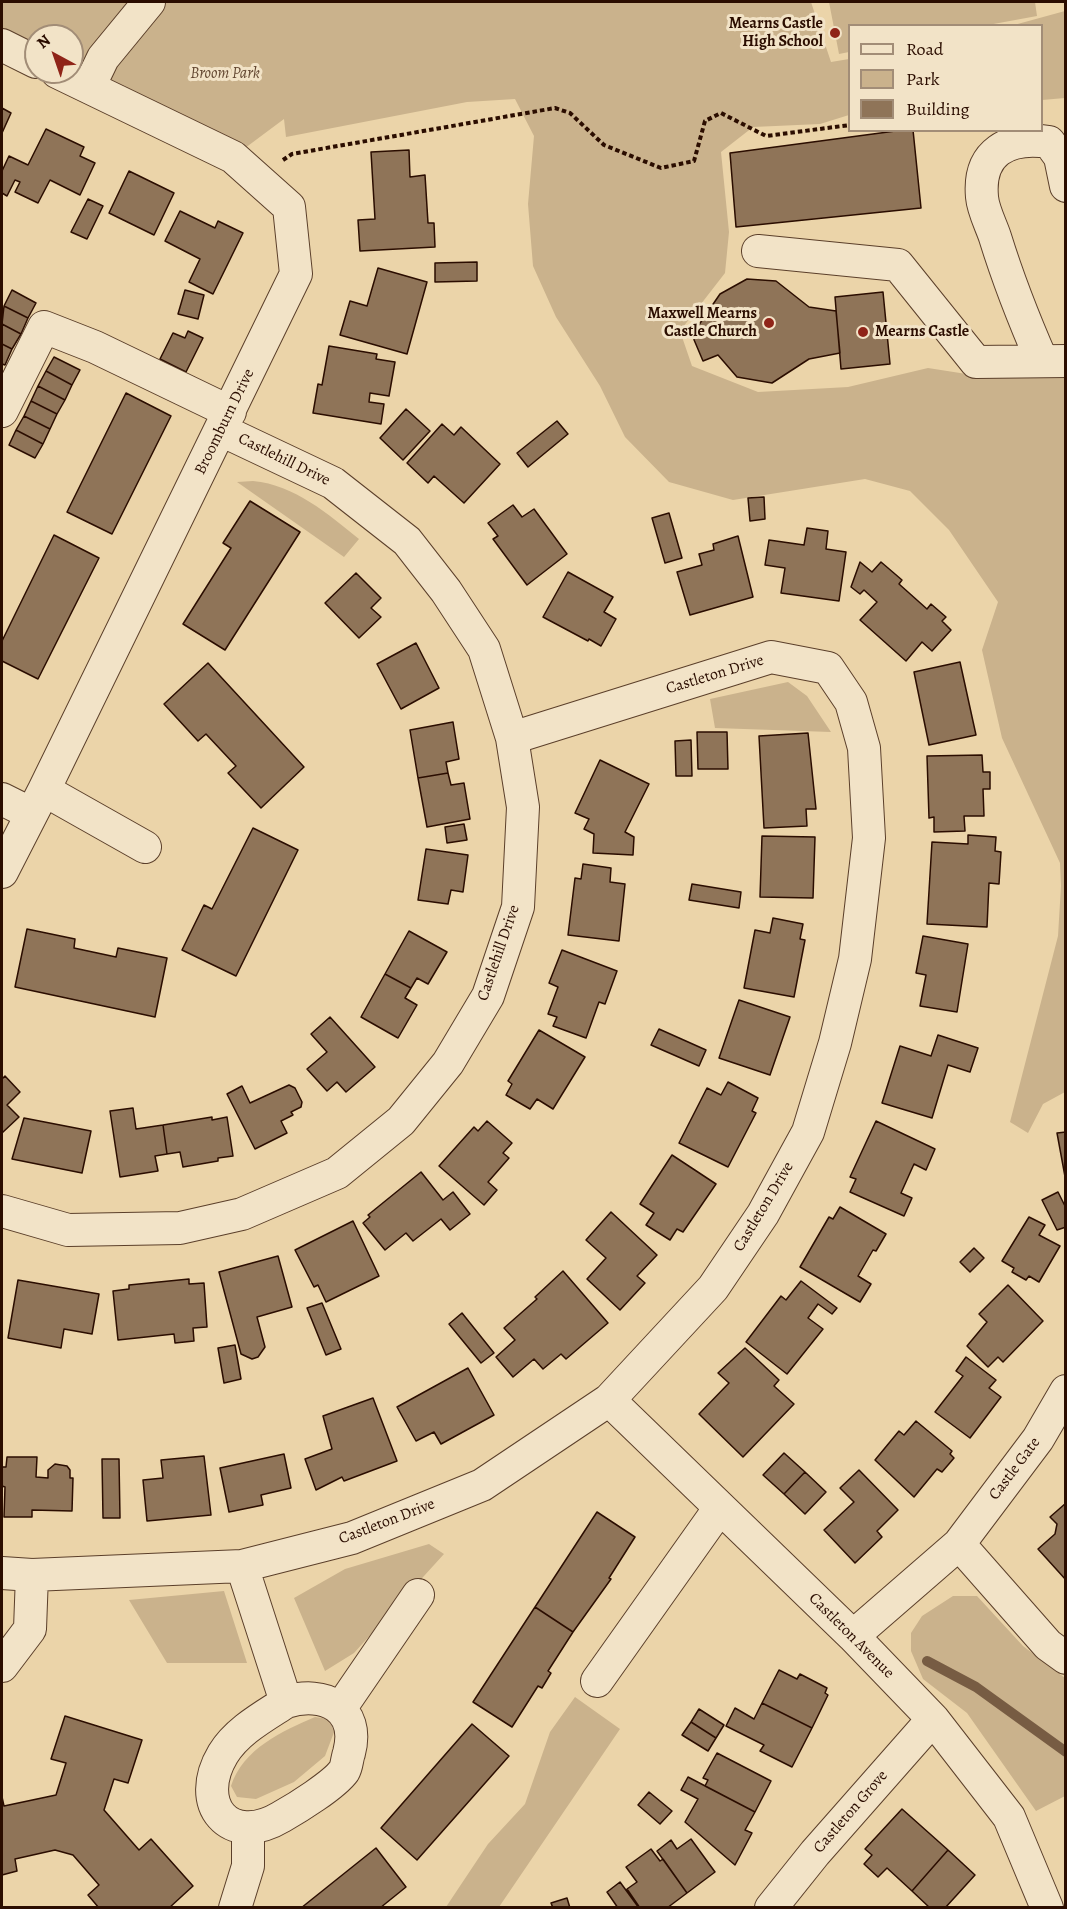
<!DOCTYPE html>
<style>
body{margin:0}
#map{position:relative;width:1067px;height:1909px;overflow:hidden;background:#ebd4a9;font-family:Alegreya,serif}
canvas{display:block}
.frame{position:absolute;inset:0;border:3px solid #2b0d00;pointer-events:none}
.legend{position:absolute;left:848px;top:24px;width:195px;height:108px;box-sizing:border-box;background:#f2e3c7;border:2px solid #a28d77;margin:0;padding:8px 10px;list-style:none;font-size:18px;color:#2b0d00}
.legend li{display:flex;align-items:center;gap:12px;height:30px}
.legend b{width:30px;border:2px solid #a28d77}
.north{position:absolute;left:24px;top:24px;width:60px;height:60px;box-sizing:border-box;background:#f2e3c7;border:2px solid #a28d77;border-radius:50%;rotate:320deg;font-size:16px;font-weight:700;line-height:24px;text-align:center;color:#2b0d00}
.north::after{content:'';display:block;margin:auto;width:21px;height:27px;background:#8f2418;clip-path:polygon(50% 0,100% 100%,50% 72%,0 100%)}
</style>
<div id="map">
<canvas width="1067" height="1909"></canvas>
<div class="frame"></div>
<ul class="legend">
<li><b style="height:8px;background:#f2e3c7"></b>Road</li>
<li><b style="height:16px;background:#cab28c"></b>Park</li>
<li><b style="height:16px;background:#8f7458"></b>Building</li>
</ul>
<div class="north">N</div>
</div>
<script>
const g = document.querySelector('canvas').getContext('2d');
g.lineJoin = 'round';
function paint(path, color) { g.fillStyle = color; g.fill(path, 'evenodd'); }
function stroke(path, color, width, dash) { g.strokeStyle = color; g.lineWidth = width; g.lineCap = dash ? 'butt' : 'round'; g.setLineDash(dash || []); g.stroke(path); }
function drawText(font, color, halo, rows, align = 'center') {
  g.font = font + ' Alegreya,serif'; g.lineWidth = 6; g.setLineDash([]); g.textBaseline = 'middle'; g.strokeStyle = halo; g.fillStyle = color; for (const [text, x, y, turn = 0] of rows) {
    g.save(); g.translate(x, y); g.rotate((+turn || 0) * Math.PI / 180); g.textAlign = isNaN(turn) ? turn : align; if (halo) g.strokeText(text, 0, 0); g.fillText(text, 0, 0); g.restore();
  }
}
const green = new Path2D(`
 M2,2H811L831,62L849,59V115L820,124L753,127L721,152L729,232L725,273L680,331L692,366L758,392L848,387L928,368L992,378L1065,377V1092L1043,1104L1028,1133L1010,1122L1058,936L1061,886L1060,863L1002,738L982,650L998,602L949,530L910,491L865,479L733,500L669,482L625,437L600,386L556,317L533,266L528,204L534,136L515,99L467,102L286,137L284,119L233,157L72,72V36H36V62L2,45Z
 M829,2H1035L1037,16L988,25L850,26L849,52L839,54Z
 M1065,11V98L1042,100V26L1014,25Z
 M253,481C295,485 328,514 359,539L344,557L237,482Z
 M788,682L807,696L831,732L715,728L710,699Z
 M429,1544L444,1554L354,1653L325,1671L294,1598L345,1569Z
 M224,1591L247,1663H167L129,1600Z
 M953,1596H977L1023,1646L1065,1678V1796L1036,1811L967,1713L923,1679L911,1651V1633L922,1616Z
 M575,1697L620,1729L499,1907H446L488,1844L525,1804L550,1732Z
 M315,1717L329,1719L336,1727L325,1756L294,1782L256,1799L237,1797L231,1786C243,1749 282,1731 315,1717Z`);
const stream = new Path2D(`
 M927,1661L976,1687L1066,1752`);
const building = new Path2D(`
 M2,108L11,113L2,133Z
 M46,129L84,147L80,156L95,163L80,195L50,180L38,203L15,192L20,182L15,180L7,196L2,193V171L9,156L28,165Z
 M903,130H913L921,208L736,227L730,153Z
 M409,150L410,177L425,175L428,223H434L435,247L360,251L358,220L375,219L371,152Z
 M129,171L174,193L154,235L109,213Z
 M88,199L103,206L87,239L71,232Z
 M180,211L215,228L218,221L243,233L213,294L189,282L200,259L165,241Z
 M477,262V281L435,282V263Z
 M378,268L427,282L407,354L340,335L350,301L367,306Z
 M747,279L776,281L809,307L836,311L840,353L809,359L772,383L737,377L718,355L703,361L692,335L720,294Z
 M12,290L36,303L28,318L4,306Z
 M185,290L204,295L198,319L178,314Z
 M883,292L890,364L841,369L835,297Z
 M4,306L28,318L21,334L2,324Z
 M2,324L21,334L12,349L2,344Z
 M188,331L203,338L186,372L160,359L173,333L185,338Z
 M2,344L12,349L5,365L2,364Z
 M329,346L377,354L376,359L395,362L389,396L370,393L369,402L384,404L381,424L313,413L318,384L322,385Z
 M54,357L80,370L72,385L46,371Z
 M46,371L72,385L65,400L38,386Z
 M38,386L65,400L57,414L31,401Z
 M126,393L171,416L112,534L67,512Z
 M31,401L57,414L50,429L24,416Z
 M406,409L430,431L403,460L380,438Z
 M24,416L50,429L43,444L16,430Z
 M557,421L568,434L528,467L517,453Z
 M442,424L454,435L461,427L500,464L464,503L434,476L428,483L407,463Z
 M16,430L43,444L35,458L9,445Z
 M764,497L765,519L750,521L748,498Z
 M250,501L300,532L225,650L183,624L231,548L223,543Z
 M513,505L522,517L534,509L567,554L527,585L493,539L498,536L488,523Z
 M669,513L682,558L665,563L652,518Z
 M807,528L828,531L826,549L846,552L839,601L781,593L785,568L765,565L769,540L804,545Z
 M54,535L99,558L38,679L2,661V641Z
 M738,536L753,597L690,615L677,572L702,565L699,554L714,550L713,544Z
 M860,562L872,572L881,562L902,580L899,584L927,609L931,604L946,617L942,621L951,630L932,651L922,642L906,661L860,620L877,602L864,590L860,594L851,587Z
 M568,572L613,597L604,612L616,619L601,646L589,639L588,641L543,617Z
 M356,573L381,598L371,608L381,617L359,638L325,603Z
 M416,643L439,688L401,709L377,664Z
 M960,662L976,735L929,745L914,672Z
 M208,663L304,767L261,808L228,773L236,766L206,734L198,741L164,704Z
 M453,722L459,759L446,762L448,773L418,778L410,730Z
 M697,732H727L728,769H698Z
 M808,733L816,809H806L807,826L764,828L759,736Z
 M691,740L692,776H676L675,741Z
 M982,755L983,772H990V789H983L984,816H964L965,831L934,832V817L929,818L927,756Z
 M600,760L649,784L625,832L634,837L633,855L593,853L594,834L584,829L589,819L575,813Z
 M448,773L451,785L464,783L470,819L427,827L418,778Z
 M464,824L467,840L447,843L445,827Z
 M253,828L298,850L236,976L182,950L204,905L212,909Z
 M968,835L996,837L995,851L1001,852L999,884L989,883L987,927L927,924L932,842L968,844Z
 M762,836L815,837L813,898L760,897Z
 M426,849L468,855L463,892L451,890L448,904L418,900Z
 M583,864L611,868L610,882L625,884L619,941L568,935L575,878L581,879Z
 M692,884L741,892L739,908L689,900Z
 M773,918L803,924L800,939L805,940L794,997L744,988L755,930L770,933Z
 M27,929L75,939L74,948L116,957L118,948L167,958L155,1017L15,987Z
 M409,931L447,952L428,984L417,978L411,988L385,974Z
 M923,936L968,944L957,1012L920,1006L926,975L916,973Z
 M562,950L617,971L605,1004L599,1002L586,1038L553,1026L557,1017L548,1014L558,987L549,983Z
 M385,974L411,988L405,998L417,1005L398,1038L361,1017Z
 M739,1000L790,1017L770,1075L719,1058Z
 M330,1017L375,1067L346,1092L337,1082L327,1091L307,1069L327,1052L311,1034Z
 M659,1029L706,1050L699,1066L651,1045Z
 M539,1030L585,1057L553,1109L537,1099L530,1109L506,1095L512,1084L508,1081Z
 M938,1035L978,1048L970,1072L948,1065L932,1118L882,1103L900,1046L931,1056Z
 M5,1076L20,1092L7,1105L19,1117L2,1133V1079Z
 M728,1082L758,1098L752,1111L756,1113L728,1167L679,1143L707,1088L721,1095Z
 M289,1085L295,1088L302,1102L301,1107L291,1112L293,1115L281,1121L287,1133L255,1149L227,1094L242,1086L250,1103Z
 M133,1108L136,1129L163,1125L167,1154L155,1156L158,1171L120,1177L110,1111Z
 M212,1117V1120L227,1117L233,1156L218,1158V1161L183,1167L180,1152L167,1154L163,1125Z
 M24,1118L91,1131L82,1173L12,1159Z
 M487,1121L512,1143L503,1153L509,1158L488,1182L497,1190L484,1205L439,1166L474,1127L478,1131Z
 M876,1121L935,1149L926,1170L914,1164L901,1193L912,1198L904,1216L850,1192L856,1179L850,1177Z
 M1066,1132V1182L1057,1133Z
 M672,1155L716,1184L683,1232L677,1229L670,1240L646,1225L654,1213L640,1204Z
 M421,1172L443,1200L453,1192L470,1214L450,1230L441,1219L413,1241L406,1233L385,1250L363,1223L370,1217L368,1215Z
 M1058,1192L1066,1208V1227L1057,1230L1042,1200Z
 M840,1207L886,1234L876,1251L873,1250L858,1276L871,1284L860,1302L800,1267L829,1217L833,1219Z
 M611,1212L657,1255L637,1276L645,1283L620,1310L587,1279L606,1258L586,1240Z
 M1029,1217L1045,1225L1039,1235L1060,1246L1039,1282L1029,1276L1026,1280L1012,1272L1014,1268L1002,1261Z
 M353,1221L379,1276L326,1302L318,1285L314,1287L295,1250Z
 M974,1248L984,1258L970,1272L960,1262Z
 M278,1256L292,1307L257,1317L265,1347L258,1357L252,1359L241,1354L219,1272Z
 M563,1271L608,1323L566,1359L561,1354L543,1369L534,1359L513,1377L496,1357L515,1340L504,1328L537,1299L535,1297Z
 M189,1279V1284L204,1283L207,1327L193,1328L194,1341L175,1343L174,1334L118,1340L113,1291L129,1289V1285Z
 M18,1280L99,1294L92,1334L64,1329L61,1348L8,1338Z
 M801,1281L837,1308L832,1314L818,1304L808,1318L823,1329L787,1374L746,1342L781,1296L786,1300Z
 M1008,1285L1043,1321L1003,1362L998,1357L988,1367L967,1346L987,1322L979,1314Z
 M322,1303L341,1349L326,1355L307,1308Z
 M462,1313L494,1353L481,1363L449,1324Z
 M235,1345L241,1379L224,1383L218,1348Z
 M745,1348L779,1380L774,1386L794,1404L743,1457L699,1414L729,1383L718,1373Z
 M966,1357L996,1380L989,1388L1001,1397L970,1438L935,1412L963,1376L956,1371Z
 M468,1368L494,1415L441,1444L434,1432L416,1441L397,1407Z
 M373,1398L397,1461L344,1481L342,1477L316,1490L305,1459L332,1449L323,1416Z
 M916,1421L952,1451L950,1454L954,1458L942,1472L937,1469L914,1497L875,1460L899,1431L904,1435Z
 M784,1453L805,1472L784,1494L763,1475Z
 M284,1454L291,1488L261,1495L263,1505L229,1512L220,1468Z
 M204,1456L211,1515L147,1521L143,1480L163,1478L161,1460Z
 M7,1457H37L36,1477L48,1478V1470L55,1464L67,1466L70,1470V1478H73L72,1511L32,1510V1517H4L5,1487L2,1486V1467H6Z
 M102,1459H119L120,1518H103Z
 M859,1470L898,1510L877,1531L882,1537L855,1563L824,1530L854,1502L840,1488Z
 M805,1472L826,1492L805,1514L784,1494Z
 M1066,1503V1580L1038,1549L1055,1534L1057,1524L1050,1517Z
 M597,1512L635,1537L609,1578L611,1579L573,1632L535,1607Z
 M535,1607L573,1632L548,1671L551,1673L542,1688L538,1686L512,1727L473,1702Z
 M779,1670L797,1679L800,1674L827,1688L825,1693L828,1695L812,1728L762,1703Z
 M762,1703L812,1728L792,1767L760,1751L764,1745L726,1726L735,1708L754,1719Z
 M699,1709L724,1725L716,1738L691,1722Z
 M65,1716L142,1740L128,1783L114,1779L104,1810L139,1850L151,1839L193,1886L169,1908H99L88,1895L99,1885L73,1855L55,1850L15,1859L17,1871L2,1875V1797L4,1806L56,1795L66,1763L51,1759Z
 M691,1722L716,1738L708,1751L682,1735Z
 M472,1724L509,1756L417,1860L381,1828Z
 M717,1753L771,1781L755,1812L705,1786L708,1780L703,1778Z
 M688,1777L755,1812L745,1830L752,1833L735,1865L685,1822L698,1799L681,1790Z
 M649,1792L672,1811L660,1824L638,1805Z
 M902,1809L948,1850L912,1891L887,1868L878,1877L864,1864L872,1855L865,1849Z
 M691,1839L715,1872L687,1893L657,1851L671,1840L677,1849Z
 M376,1848L406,1887L380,1908H301Z
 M651,1849L660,1861L663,1859L687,1893L667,1908H640L627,1889L637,1882L626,1867Z
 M948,1850L975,1875L945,1908H930L912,1891Z
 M620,1882L639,1908H618L607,1892Z
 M567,1898L570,1908H553L551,1903Z`);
const path = new Path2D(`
 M283,160L292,154L555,108L570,113L604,145L661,168L694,161L705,121L721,113L766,136L850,125`);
const minor = new Path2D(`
 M2,45L36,62
 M89,87L103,58L149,2
 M758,251L898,265L976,362L1066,361
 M1042,361C1024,320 1008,279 995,237C991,225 983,210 982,197C978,152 1008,136 1049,142L1060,157L1066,186
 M2,411L44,327L95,347L230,412
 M44,790L145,847
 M2,799L30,813
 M2,872L44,790L296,274L289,207L233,157L57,72
 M2,1211L68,1230L180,1228L242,1214L337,1173L401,1121L448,1063L488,996L518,907L523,807L512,738L484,649L446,591L407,541L333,483L221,430
 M609,1400L853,1636L933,1719L1009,1817L1047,1908
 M959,1544L1048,1645L1066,1658
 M242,1566L286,1702C263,1717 237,1731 223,1754C193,1804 229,1848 281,1817C297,1808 334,1785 344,1771C347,1766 347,1758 349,1753C361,1708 324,1690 286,1702
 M2,1573L32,1575L242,1566L352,1538L482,1485L609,1400L713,1288L763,1214L808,1132L835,1043L855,959L869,838L864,748L851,702L828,668L771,657L512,738
 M853,1636L959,1544L1038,1439L1066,1391
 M2,1666L30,1629L32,1575
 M597,1681L719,1509
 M340,1709L418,1595
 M235,1908L248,1866V1828
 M771,1908L815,1853L933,1719`);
const markers = [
 [835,33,6,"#8f2418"],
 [769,323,6,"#8f2418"],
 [863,332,6,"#8f2418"]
];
const poiNames = [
 ["Mearns Castle",823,24],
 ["High School",823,42],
 ["Maxwell Mearns",757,314],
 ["Castle Church",757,332],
 ["Mearns Castle",875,332,"left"]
];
const parkNames = [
 ["Broom Park",225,74]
];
const streetNames = [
 ["Broomburn Drive",225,422,-64],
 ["Castlehill Drive",284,460,26],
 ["Castleton Drive",715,675,-17],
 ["Castlehill Drive",499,953,-71],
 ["Castleton Drive",764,1207,-59],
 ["Castle Gate",1015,1469,-53],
 ["Castleton Drive",387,1522,-21],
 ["Castleton Avenue",851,1636,45],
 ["Castleton Grove",851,1812,-49]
];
paint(green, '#cab28c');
stroke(stream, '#775c43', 10);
paint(building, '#8f7458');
stroke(building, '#2b0d00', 1.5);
stroke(minor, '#5b3f2a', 34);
stroke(path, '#2b0d00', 4, [4.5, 3]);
stroke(minor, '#f2e3c7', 32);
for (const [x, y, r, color] of markers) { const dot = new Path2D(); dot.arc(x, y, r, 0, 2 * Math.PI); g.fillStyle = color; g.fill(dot); stroke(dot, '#f2e3c7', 2); }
drawText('bold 16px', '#2b0d00', '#f2e3c7', poiNames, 'right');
drawText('italic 16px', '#634731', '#f2e3c7', parkNames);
drawText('16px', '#2b0d00', '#f2e3c7', streetNames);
</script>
